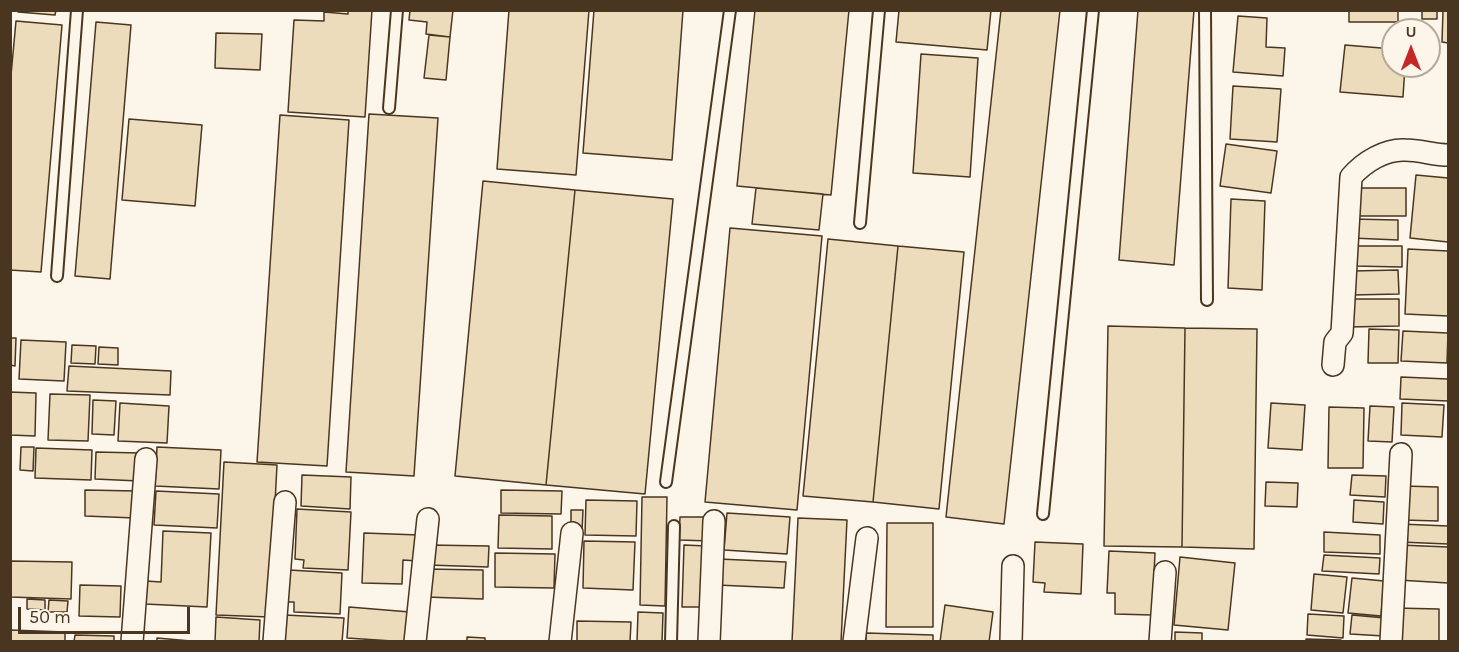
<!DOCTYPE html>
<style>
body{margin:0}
#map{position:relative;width:1459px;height:652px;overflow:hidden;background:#fbf6e9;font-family:Karla,sans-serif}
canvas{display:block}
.frame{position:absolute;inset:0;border:12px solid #4a3520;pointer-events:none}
.north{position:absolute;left:1381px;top:18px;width:60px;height:60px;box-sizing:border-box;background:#fbf6e9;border:2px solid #b4a999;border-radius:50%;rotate:0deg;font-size:16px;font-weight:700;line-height:24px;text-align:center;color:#4a3520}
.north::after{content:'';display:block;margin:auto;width:21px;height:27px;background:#c62828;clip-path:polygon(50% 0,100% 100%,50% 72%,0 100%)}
.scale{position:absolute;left:18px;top:607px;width:172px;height:27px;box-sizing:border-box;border:3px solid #4a3520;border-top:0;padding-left:8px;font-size:18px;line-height:21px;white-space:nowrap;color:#4a3520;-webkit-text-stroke:4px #fbf6e9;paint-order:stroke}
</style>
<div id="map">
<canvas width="1459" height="652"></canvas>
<div class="frame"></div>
<div class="north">U</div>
<div class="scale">50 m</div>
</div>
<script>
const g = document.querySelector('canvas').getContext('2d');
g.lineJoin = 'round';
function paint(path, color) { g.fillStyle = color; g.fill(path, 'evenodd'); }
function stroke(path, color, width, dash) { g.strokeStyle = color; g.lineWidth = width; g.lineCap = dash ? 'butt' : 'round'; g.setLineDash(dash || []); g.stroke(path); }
const building = new Path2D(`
 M18,10H56L55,15L18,12Z
 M348,10H372L365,117L288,112L294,20L324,21V12L348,14Z
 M410,10H453L450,37L426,34L427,22L409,20Z
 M509,10H589L576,175L497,169Z
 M594,10H683L672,160L583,153Z
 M755,10H849L831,195L737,186Z
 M899,10H991L987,50L896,42Z
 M1001,10H1060L1004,524L946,517Z
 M1138,10H1194L1174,265L1119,260Z
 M1349,10H1398V22H1349Z
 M1422,10H1437V19H1422Z
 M1443,10H1448V43L1442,42Z
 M1238,16L1267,18L1266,47L1285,48L1283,76L1233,72Z
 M16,21L62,25L41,272L10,270V86Z
 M96,22L131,25L110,279L75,276Z
 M216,33L262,34L260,70L215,68Z
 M429,35L450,37L446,80L424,78Z
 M1345,45L1393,49V66H1405L1403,97L1340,92Z
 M921,54L978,58L970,177L913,173Z
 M1233,86L1281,89L1277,142L1230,139Z
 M369,114L438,118L414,476L346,472Z
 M280,115L349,120L327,466L257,462Z
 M129,119L202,125L195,206L122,200Z
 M1226,144L1277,151L1271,193L1220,186Z
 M1416,175L1448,178V242L1410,238Z
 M483,181L575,190L546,485L455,476Z
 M756,188L823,194L819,230L752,224Z
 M1356,188H1406V216H1356Z
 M575,190L673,199L645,494L546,485Z
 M1231,199L1265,201L1262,290L1228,288Z
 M1352,219L1398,220V240L1352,238Z
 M730,228L822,236L797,510L705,502Z
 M828,239L898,246L873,502L803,496Z
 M898,246L964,252L939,509L873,502Z
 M1353,246H1402V267L1353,266Z
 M1408,249L1448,251V316L1405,314Z
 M1398,270L1399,294L1352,295V271Z
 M1348,299H1399V326L1348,327Z
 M1108,326L1185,328L1182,547L1104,546Z
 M1185,328L1257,329L1254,549L1182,547Z
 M1369,329L1399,330L1398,363H1368Z
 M1403,331L1448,333L1447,363L1401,361Z
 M10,338H16L15,366L10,365Z
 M21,340L66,342L64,381L19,379Z
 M72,345L96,346L95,364L71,363Z
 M99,347L118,348V365L98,364Z
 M69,366L171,371L170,395L67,391Z
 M1401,377L1448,379V401L1400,399Z
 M10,392L36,393L35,436L10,435Z
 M50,394L90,395L88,441L48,440Z
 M93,400L116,401L114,435L92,434Z
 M120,403L169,406L167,443L118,441Z
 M1271,403L1305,405L1302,450L1268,448Z
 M1402,403L1444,405L1442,437L1401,435Z
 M1370,406L1394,407L1392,442L1368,441Z
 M1329,407L1364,408L1363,468H1328Z
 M21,447H34L33,471L20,470Z
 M157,447L221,450L219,489L155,486Z
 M36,448L92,450L91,480L35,478Z
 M96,452L140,453L139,481L95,479Z
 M224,462L277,465L269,617L216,615Z
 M302,475L351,477L350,509L301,506Z
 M1352,475L1386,476L1385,497L1350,495Z
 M1266,482L1298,483L1297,507L1265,506Z
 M1404,486L1438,487V521L1403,520Z
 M85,490L136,491L135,518L85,516Z
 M501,490L562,491L561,514L501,513Z
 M156,491L219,494L217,528L154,525Z
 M642,497H667L665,606L640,605Z
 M586,500L637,501L636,536L585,535Z
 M1354,500L1384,502L1383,524L1353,522Z
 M297,509L351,512L348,570L303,568L304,560L295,559Z
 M571,510H583L582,531H571Z
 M727,513L790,517L787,554L724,550Z
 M499,515L552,516V549L498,548Z
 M680,517H710V541L679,540Z
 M798,518L847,520L841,642H792Z
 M887,523H933V627H886Z
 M1400,524L1448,526V544L1400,542Z
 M163,531L211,533L207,607L145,604L146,581L161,582Z
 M1324,532L1380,535V554L1324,552Z
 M364,533L419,535L418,561L403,560L402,584L362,583Z
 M584,541L635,542L633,590L583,588Z
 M1035,542L1083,544L1081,594L1044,592L1045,583L1033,582Z
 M429,545L489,546L488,567L428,565Z
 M684,545L707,546L705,607H682Z
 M1400,545L1448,547V583L1398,580Z
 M1109,551L1155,553L1152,615L1115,614V593H1107Z
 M495,553L555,554L554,588L495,587Z
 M1324,555L1380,558L1379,574L1322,571Z
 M1180,557L1235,563L1228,630L1174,625Z
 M719,559L786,562L784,588L717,585Z
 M10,561L72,562L71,599L10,597Z
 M427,569L483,570V599L426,597Z
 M289,570L342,573L340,614L294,612V602H287Z
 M1314,574L1347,577L1343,613L1311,610Z
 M1352,578L1384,581L1381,616L1348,613Z
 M80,585L121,586L120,617L79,616Z
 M27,599L45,600V610L27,609Z
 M49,600L68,601L67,612H48Z
 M945,605L993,612L989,642H940Z
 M349,607L410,612L408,642L347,638Z
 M1395,608L1439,609V642H1395Z
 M638,612L663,613L662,642H637Z
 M1308,614L1344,616L1343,638L1307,635Z
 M285,615L344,618L342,642H284Z
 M1352,615L1385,618L1384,636L1350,634Z
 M216,617L260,620L259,642H215Z
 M577,621L631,622L630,642H577Z
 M10,630L65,632V642H10Z
 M1175,632L1202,633V642H1175Z
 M866,633L933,635V642H866Z
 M75,635L114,636V642H74Z
 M467,637L485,638V642H467Z
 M157,638L202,642H157Z
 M1306,639L1341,640V642H1306Z`);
const lane = new Path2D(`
 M1205,10L1207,300
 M389,108L397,10
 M860,223L879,10
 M57,276L77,10
 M666,482L730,10
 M1043,514L1093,10
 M671,642L674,526`);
const street = new Path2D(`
 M1333,365L1335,342L1342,333L1351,177C1364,162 1385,149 1405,150C1420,150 1434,155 1448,155
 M132,642L146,459
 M274,642L285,502
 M415,642L428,519
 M560,642L572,533
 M709,642L714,521
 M854,642L867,538
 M1011,642L1013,566
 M1160,642L1165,572
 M1391,642L1401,454`);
paint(building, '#ecdcbc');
stroke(building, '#4a3520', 1.5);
stroke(lane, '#4a3520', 14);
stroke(street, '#4a3520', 24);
stroke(lane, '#fbf6e9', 10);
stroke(street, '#fbf6e9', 21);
</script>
